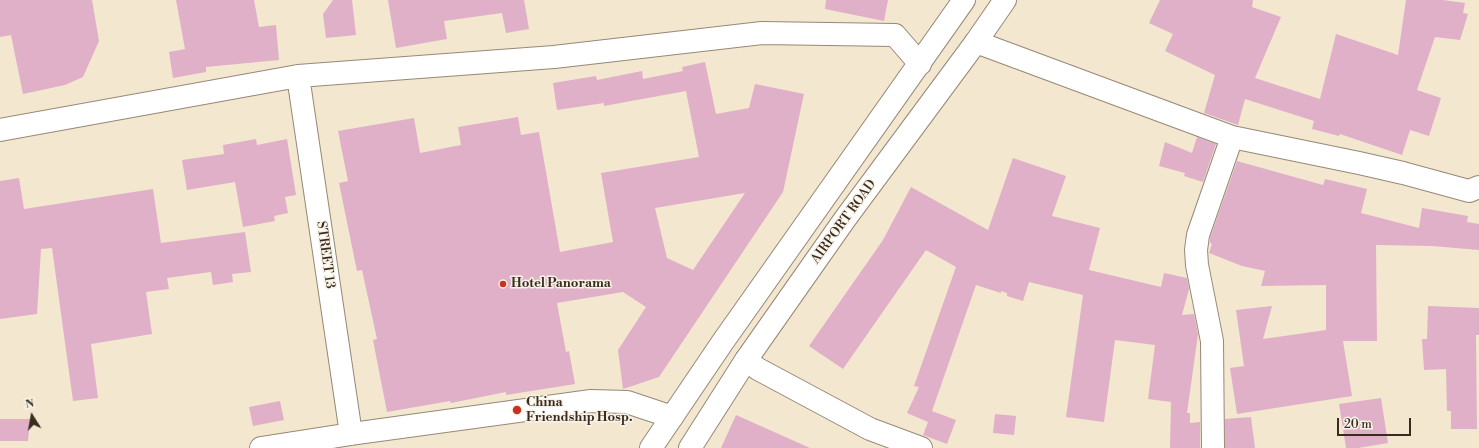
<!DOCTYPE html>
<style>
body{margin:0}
#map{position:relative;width:1479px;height:448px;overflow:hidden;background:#f3e7d0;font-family:"Libre Bodoni",serif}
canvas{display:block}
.north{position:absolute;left:12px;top:396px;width:40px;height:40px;-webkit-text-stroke:3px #f7f3e8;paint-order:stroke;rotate:349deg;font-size:11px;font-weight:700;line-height:16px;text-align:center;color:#3b2a1e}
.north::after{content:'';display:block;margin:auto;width:14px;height:18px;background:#3b2a1e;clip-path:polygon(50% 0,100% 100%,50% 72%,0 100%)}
.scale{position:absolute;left:1337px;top:418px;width:74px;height:18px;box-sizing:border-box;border:2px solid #3b2a1e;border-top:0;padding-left:5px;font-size:12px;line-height:14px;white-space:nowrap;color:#3b2a1e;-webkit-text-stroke:3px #f7f3e8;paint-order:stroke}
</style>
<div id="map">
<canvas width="1479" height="448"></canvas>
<div class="north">N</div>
<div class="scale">20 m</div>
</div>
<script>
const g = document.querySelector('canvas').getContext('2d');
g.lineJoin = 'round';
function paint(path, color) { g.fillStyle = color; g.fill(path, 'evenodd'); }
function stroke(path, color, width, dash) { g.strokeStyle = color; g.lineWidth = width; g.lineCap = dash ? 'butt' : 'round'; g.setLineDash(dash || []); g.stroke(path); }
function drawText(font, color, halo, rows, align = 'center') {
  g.font = font + ' "Libre Bodoni",serif'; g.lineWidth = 3; g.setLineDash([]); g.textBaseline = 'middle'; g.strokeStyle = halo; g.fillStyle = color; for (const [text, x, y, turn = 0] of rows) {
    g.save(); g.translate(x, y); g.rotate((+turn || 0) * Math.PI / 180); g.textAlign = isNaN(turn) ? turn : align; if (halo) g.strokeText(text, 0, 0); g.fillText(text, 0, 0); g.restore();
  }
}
const building = new Path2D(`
 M0,0H92L99,41L83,77L65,85L23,94L11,35L0,37Z
 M176,0H254L259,27L276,25L279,60L206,67V72L173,78L169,52L185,49Z
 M333,0H352L356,35L326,38L323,14Z
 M388,0H524L529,29L506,33L502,13L444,21L447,39L396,48Z
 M826,0H888L884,21L825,9Z
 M1160,0H1253L1252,7L1281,17L1255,78L1320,99L1336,34L1398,55L1406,0H1443L1465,3L1463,13L1468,14L1460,40L1435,37L1417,90L1441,98L1429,136L1410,130L1402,155L1340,134L1339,136L1312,129L1314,121L1245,99L1238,125L1204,113L1215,75L1165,51L1173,34L1149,23Z
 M705,62L716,114L749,108L755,84L804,94L783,192L659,377L623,389L618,350L646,307L623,292L557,303L566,352L569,351L575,384L506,395V392L451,403L450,401L387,412L373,340L377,339L362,270L357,271L339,183L348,181L338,131L414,118L420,153L461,145L458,127L518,117L521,135L539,132L560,252L613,242L601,173L699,157L686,91L604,106V103L557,110L553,83L596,76L597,80L642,71L643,79L683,71L682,67ZM745,193L693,270L667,258L655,208Z
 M1197,137L1216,144L1203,182L1184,176L1185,173L1159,166L1165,142L1192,153Z
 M256,139L257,145L287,139L296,195L285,197L288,213L274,216L275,221L243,227L235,182L187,190L182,160L224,154L223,145Z
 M1013,158L1066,176L1052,216L1100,228L1089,270L1161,287L1164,273L1187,278L1189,289L1182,315L1194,314L1198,334L1187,413H1190V423L1200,422V448H1170L1171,402L1148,399L1155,345L1115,340L1104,422L1066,417L1083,295L1029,282L1023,301L1007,296V293L1001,291V293L976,285L932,411L956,420L947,444L923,435L928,422L907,413L919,387L914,386L956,267L926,250L843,369L809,346L883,240L911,187L988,230Z
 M1237,161L1323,185L1325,179L1367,189L1361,213L1419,228L1422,208L1468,216L1467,222L1479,224V250L1432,246L1376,245L1377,341H1343L1352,396L1237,414L1230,368L1244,366L1236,310L1272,306L1263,339L1326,330V285L1261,286L1265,271L1242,266L1209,253L1212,244L1210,243V238Z
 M19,178L24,209L153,189L161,243L245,232L251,272L232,274L233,282L213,285L211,272L167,278L169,289L146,292L152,334L91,344L98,398L73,401L52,248L41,249L37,314L0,319V181Z
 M1428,306L1479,308V335H1476L1477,429H1451V411H1447L1446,369L1424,370L1422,339H1427Z
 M1381,398L1388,443L1358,448H1346L1339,404Z
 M280,401L284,420L253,426L249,407Z
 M995,414L1016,416L1014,435L993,433Z
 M736,415L810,448H721Z
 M1251,417L1255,448H1225V419Z
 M0,419H30L28,441H0Z`);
const minor = new Path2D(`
 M976,42L1232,137L1359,163L1403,173L1469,191L1479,187
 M298,76L351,434
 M0,130L298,76L554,57L762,33L895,35L920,64
 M746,360L758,369L870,429L921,448
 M261,448L351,434L591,401L627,402L672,417
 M1213,448L1212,341L1197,265L1196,250L1198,235L1232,137`);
const primary = new Path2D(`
 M651,448L722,343L964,0
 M690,448L746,360L845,219L976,42L1005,0`);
const markers = [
 [503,284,4,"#c8321e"],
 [517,410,5,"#c8321e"]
];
const streetNames = [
 ["AIRPORT ROAD",844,222,-54],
 ["STREET 13",325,255,82]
];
const poiNames = [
 ["Hotel Panorama",511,284],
 ["China",526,403],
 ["Friendship Hosp.",526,418]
];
paint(building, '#e0b0c8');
stroke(minor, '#978877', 24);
stroke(primary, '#978877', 24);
stroke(minor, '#fff', 22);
stroke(primary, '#fff', 22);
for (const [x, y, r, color] of markers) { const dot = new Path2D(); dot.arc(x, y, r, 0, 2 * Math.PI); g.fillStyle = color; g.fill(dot); stroke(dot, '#f7f3e8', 1.5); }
drawText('13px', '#3b2a1e', '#f7f3e8', streetNames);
drawText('bold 13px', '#3b2a1e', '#f7f3e8', poiNames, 'left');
</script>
